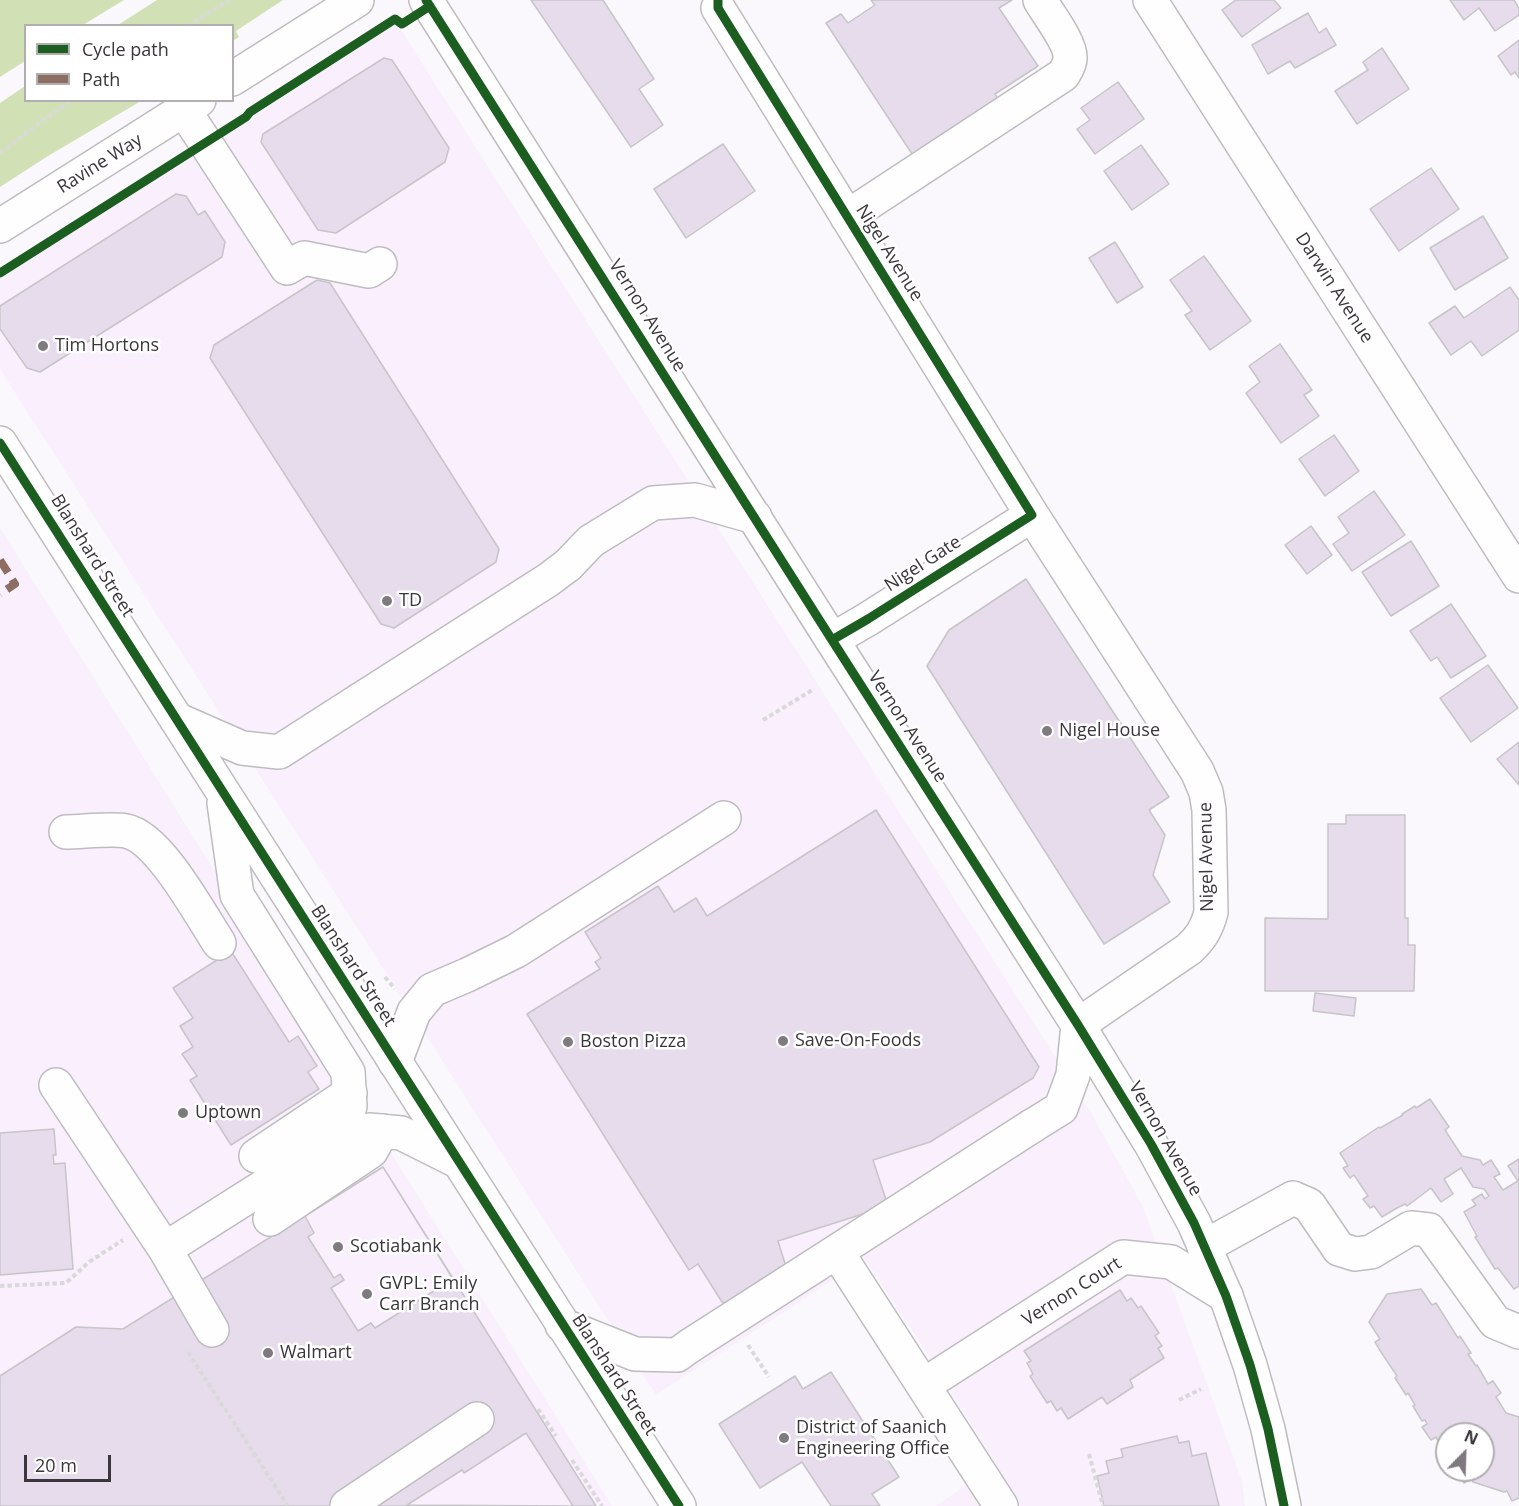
<!DOCTYPE html>
<style>
body{margin:0}
#map{position:relative;width:1519px;height:1506px;overflow:hidden;background:#faf8fc;font-family:"Open Sans",sans-serif}
canvas{display:block}
.legend{position:absolute;left:24px;top:24px;width:210px;height:78px;box-sizing:border-box;background:#fff;border:2px solid #b1afb1;margin:0;padding:8px 10px;list-style:none;font-size:18px;color:#3b363c}
.legend li{display:flex;align-items:center;gap:12px;height:30px}
.legend b{width:30px;border:2px solid #b1afb1}
.north{position:absolute;left:1435px;top:1422px;width:60px;height:60px;box-sizing:border-box;background:#fff;border:2px solid #b1afb1;border-radius:50%;rotate:23deg;font-size:16px;font-weight:700;line-height:24px;text-align:center;color:#3b363c}
.north::after{content:'';display:block;margin:auto;width:21px;height:27px;background:#7e7a7f;clip-path:polygon(50% 0,100% 100%,50% 72%,0 100%)}
.scale{position:absolute;left:24px;top:1455px;width:87px;height:27px;box-sizing:border-box;border:3px solid #3b363c;border-top:0;padding-left:8px;font-size:18px;line-height:21px;white-space:nowrap;color:#3b363c;-webkit-text-stroke:4px #fff;paint-order:stroke}
</style>
<div id="map">
<canvas width="1519" height="1506"></canvas>
<ul class="legend">
<li><b style="height:8px;background:#1b5e20"></b>Cycle path</li>
<li><b style="height:8px;background:#8d6e63"></b>Path</li>
</ul>
<div class="north">N</div>
<div class="scale">20 m</div>
</div>
<script>
const g = document.querySelector('canvas').getContext('2d');
g.lineJoin = 'round';
function paint(path, color) { g.fillStyle = color; g.fill(path, 'evenodd'); }
function stroke(path, color, width, dash) { g.strokeStyle = color; g.lineWidth = width; g.lineCap = dash ? 'butt' : 'round'; g.setLineDash(dash || []); g.stroke(path); }
function drawText(font, color, halo, rows, align = 'center') {
  g.font = font + ' "Open Sans",sans-serif'; g.lineWidth = 5; g.setLineDash([]); g.textBaseline = 'middle'; g.strokeStyle = halo; g.fillStyle = color; for (const [text, x, y, turn = 0] of rows) {
    g.save(); g.translate(x, y); g.rotate((+turn || 0) * Math.PI / 180); g.textAlign = isNaN(turn) ? turn : align; if (halo) g.strokeText(text, 0, 0); g.fillText(text, 0, 0); g.restore();
  }
}
const built = new Path2D(`
 M397,24L1091,1113L1143,1207L1242,1481L1245,1506H936L996,1464L924,1349L865,1259L656,1395L0,369V277Z
 M0,528L120,720L612,1506H0Z`);
const forest = new Path2D(`
 M0,0H124L83,25L26,26L25,61L0,77Z
 M157,0H283L236,31L239,37L233,41L232,26L118,25Z
 M25,86L26,100L141,101L48,156L0,187V103Z`);
const building = new Path2D(`
 M531,0H603L654,79L639,89L663,125L631,147Z
 M871,0H1012L999,8L1038,66L995,94L999,101L914,157L826,23L841,14L848,23L875,5Z
 M1236,0H1274L1281,8L1242,37L1222,10Z
 M1450,0H1514L1519,8V15L1495,31L1479,8L1464,20Z
 M1308,13L1319,33L1326,28L1336,45L1295,68L1290,61L1268,74L1252,45Z
 M1519,40V78L1515,72L1511,75L1498,56Z
 M1382,48L1409,89L1357,124L1335,91L1368,70L1363,62Z
 M384,58L392,60L449,148L445,162L336,233L318,230L261,142L263,134Z
 M1118,82L1144,119L1095,154L1077,129L1090,120L1081,108Z
 M723,144L755,191L686,238L654,189Z
 M1141,145L1169,184L1132,210L1104,171Z
 M1431,168L1459,209L1399,251L1370,209Z
 M176,194L186,196L198,215L205,211L225,242L222,257L40,372L27,368L0,329V306Z
 M1483,216L1508,258L1455,290L1430,248Z
 M1115,242L1143,287L1117,303L1089,258Z
 M1204,256L1251,321L1210,350L1185,315L1192,311L1170,280Z
 M317,280L330,283L499,549L496,562L394,628L381,624L210,358L214,345Z
 M1510,287L1519,300V330L1482,356L1471,341L1451,355L1429,323L1455,306L1464,318Z
 M1280,344L1312,390L1304,395L1319,416L1281,443L1246,393L1260,382L1249,366Z
 M1334,435L1359,471L1325,496L1299,459Z
 M1374,491L1405,535L1352,571L1333,544L1349,533L1338,517Z
 M1311,526L1332,555L1307,574L1285,545Z
 M1411,541L1439,586L1391,616L1362,572Z
 M1026,579L1169,797L1149,810L1165,835L1153,875L1170,902L1104,944L927,666L949,630Z
 M1451,604L1486,656L1451,678L1437,657L1431,661L1410,631Z
 M1488,665L1518,708L1471,742L1440,698Z
 M1519,742V785L1497,759Z
 M876,810L1039,1067L1033,1078L930,1142L873,1160L888,1206L778,1241L787,1270L734,1304L722,1302L698,1264L689,1270L527,1014L600,969L595,962L601,958L585,932L658,886L674,912L696,898L707,916Z
 M1346,815H1405V918H1408V945H1415L1414,991H1265V918L1328,919V824H1346Z
 M231,951L289,1042L298,1036L317,1066L308,1072L319,1089L231,1145L190,1080L197,1076L182,1054L193,1047L180,1026L193,1018L173,988Z
 M1315,993L1356,998L1354,1016L1313,1011Z
 M1430,1099L1449,1127L1445,1130L1462,1156L1480,1160L1483,1165L1491,1160L1500,1174L1494,1177L1503,1190L1518,1181L1508,1166L1519,1159V1286L1514,1289L1498,1268L1495,1269L1475,1237L1477,1236L1464,1212L1476,1205L1472,1200L1482,1194L1485,1199L1489,1196L1484,1189L1473,1187L1461,1168L1444,1179L1453,1194L1441,1202L1431,1188L1407,1206L1405,1204L1397,1208L1382,1217L1374,1206L1370,1208L1363,1199L1368,1196L1354,1175L1350,1178L1343,1168L1348,1166L1340,1153L1379,1127L1380,1128L1403,1115L1402,1114L1415,1106L1416,1108Z
 M54,1129L56,1155H53L54,1164L65,1163L73,1269L0,1275V1133Z
 M383,1167L596,1506H0V1376L76,1327L123,1329Z
 M383,1167L453,1279L375,1328L371,1323L358,1331L331,1288L344,1280L340,1274L334,1278L308,1237L314,1233L305,1216Z
 M1421,1289L1432,1305L1436,1303L1458,1338L1460,1336L1471,1353L1468,1354L1476,1366L1477,1365L1488,1384L1493,1381L1501,1393L1496,1397L1506,1413L1519,1417V1498L1512,1501L1507,1491L1504,1492L1473,1482L1471,1479L1464,1483L1456,1470H1483V1434H1447V1456L1436,1437L1431,1440L1422,1427L1427,1424L1425,1420L1422,1421L1413,1406L1415,1405L1408,1393L1406,1395L1395,1378L1397,1376L1379,1349L1375,1342L1380,1339L1369,1322L1387,1294Z
 M1120,1290L1127,1301L1131,1298L1138,1308L1141,1306L1159,1333L1155,1336L1162,1346L1158,1348L1164,1358L1130,1380L1133,1387L1107,1404L1102,1397L1068,1419L1061,1408L1057,1411L1051,1401L1047,1403L1030,1376L1033,1374L1027,1363L1031,1361L1024,1351Z
 M831,1372L899,1477L872,1494L880,1506H831L802,1462L760,1488L719,1424L795,1376L803,1389Z
 M526,1433L573,1506L407,1505L462,1470L464,1473Z
 M1177,1436L1179,1443L1189,1441L1192,1456L1206,1453L1219,1506H1104L1097,1476L1109,1473L1106,1461L1123,1457L1121,1449Z`);
const path = new Path2D(`
 M188,26L229,0
 M0,153L35,126L72,100
 M763,720L814,689
 M385,977L395,989
 M0,1286L66,1283L89,1262L123,1240
 M748,1345L769,1377
 M188,1352L288,1506
 M1179,1400L1201,1389
 M538,1409L556,1436
 M1089,1454L1103,1506
 M572,1460L602,1506`);
const minor = new Path2D(`
 M1150,0L1519,576
 M718,8L1032,515L1197,771L1206,792L1209,810L1211,912C1207,928 1201,938 1189,949L1078,1025
 M232,79L357,0
 M184,110L287,268L304,258L369,271L380,264
 M847,217L1063,75C1066,70 1070,65 1070,58C1071,43 1048,14 1040,0
 M0,226L199,100
 M832,640L868,619L1032,515
 M360,700L548,580L568,565
 M66,832C81,832 113,828 126,831C159,837 200,914 219,943
 M395,1062L414,1012L432,990L467,975L516,951L724,818
 M56,1085L165,1249L212,1330
 M256,1156L350,1093
 M270,1219L371,1151L382,1131
 M1204,1247L1293,1198L1309,1205L1339,1249L1355,1254L1371,1252L1411,1228L1429,1230L1495,1322L1519,1332
 M165,1249L342,1137
 M837,1252L1001,1506
 M691,1345L1032,1126
 M924,1385L1123,1257L1171,1262L1226,1296
 M347,1506L477,1419`);
const highway = new Path2D(`
 M426,0L832,640L1078,1025L1151,1144L1194,1223L1226,1296L1250,1365L1268,1429L1284,1506
 M0,443L679,1506
 M568,565L591,541L653,503L695,500L755,517
 M176,719L242,748L279,752L360,700
 M224,803L237,895L348,1072L350,1106L342,1137L369,1130L401,1133L457,1161
 M1032,1126L1061,1108L1073,1075L1078,1025
 M562,1325L635,1354L677,1355L691,1345`);
const quiet = new Path2D(`
 M0,560L15,584L0,594`);
const cycleway = new Path2D(`
 M426,0L832,640L1078,1025L1151,1144L1194,1223L1226,1296L1250,1365L1268,1429L1284,1506
 M718,0V8L1032,515L868,619L832,640
 M0,273L246,117L250,112L395,19L402,24L430,6
 M0,443L679,1506`);
const markers = [
 [43,346,6,"#7e7a7f"],
 [387,601,6,"#7e7a7f"],
 [1047,731,6,"#7e7a7f"],
 [783,1041,6,"#7e7a7f"],
 [568,1042,6,"#7e7a7f"],
 [183,1113,6,"#7e7a7f"],
 [338,1247,6,"#7e7a7f"],
 [367,1294,6,"#7e7a7f"],
 [268,1353,6,"#7e7a7f"],
 [784,1438,6,"#7e7a7f"]
];
const streetNames = [
 ["Ravine Way",100,164,-32],
 ["Nigel Avenue",889,253,58],
 ["Darwin Avenue",1334,288,57],
 ["Vernon Avenue",647,316,58],
 ["Blanshard Street",92,556,58],
 ["Nigel Gate",923,564,-33],
 ["Vernon Avenue",907,727,57],
 ["Nigel Avenue",1207,857,-91],
 ["Blanshard Street",353,966,57],
 ["Vernon Avenue",1165,1139,60],
 ["Vernon Court",1072,1292,-32],
 ["Blanshard Street",614,1375,57]
];
const poiNames = [
 ["Tim Hortons",55,346],
 ["TD",399,601],
 ["Nigel House",1059,731],
 ["Save-On-Foods",795,1041],
 ["Boston Pizza",580,1042],
 ["Uptown",195,1113],
 ["Scotiabank",350,1247],
 ["GVPL: Emily",379,1284],
 ["Carr Branch",379,1305],
 ["Walmart",280,1353],
 ["District of Saanich",796,1428],
 ["Engineering Office",796,1449]
];
paint(built, '#f9effd');
paint(forest, '#d2e0b5');
paint(building, '#e7dcec');
stroke(building, '#c7c5c9', 1.5);
stroke(minor, '#bfbcc0', 36);
stroke(highway, '#bfbcc0', 36);
stroke(path, '#dad9da', 4, [4.5, 3]);
stroke(minor, '#fefeff', 33);
stroke(highway, '#fefeff', 33);
stroke(quiet, '#8d6e63', 8, [15, 8]);
stroke(cycleway, '#1b5e20', 9);
for (const [x, y, r, color] of markers) { const dot = new Path2D(); dot.arc(x, y, r, 0, 2 * Math.PI); g.fillStyle = color; g.fill(dot); stroke(dot, '#fff', 2); }
drawText('18px', '#3b363c', '#fff', streetNames);
drawText('18px', '#3b363c', '#fff', poiNames, 'left');
</script>
